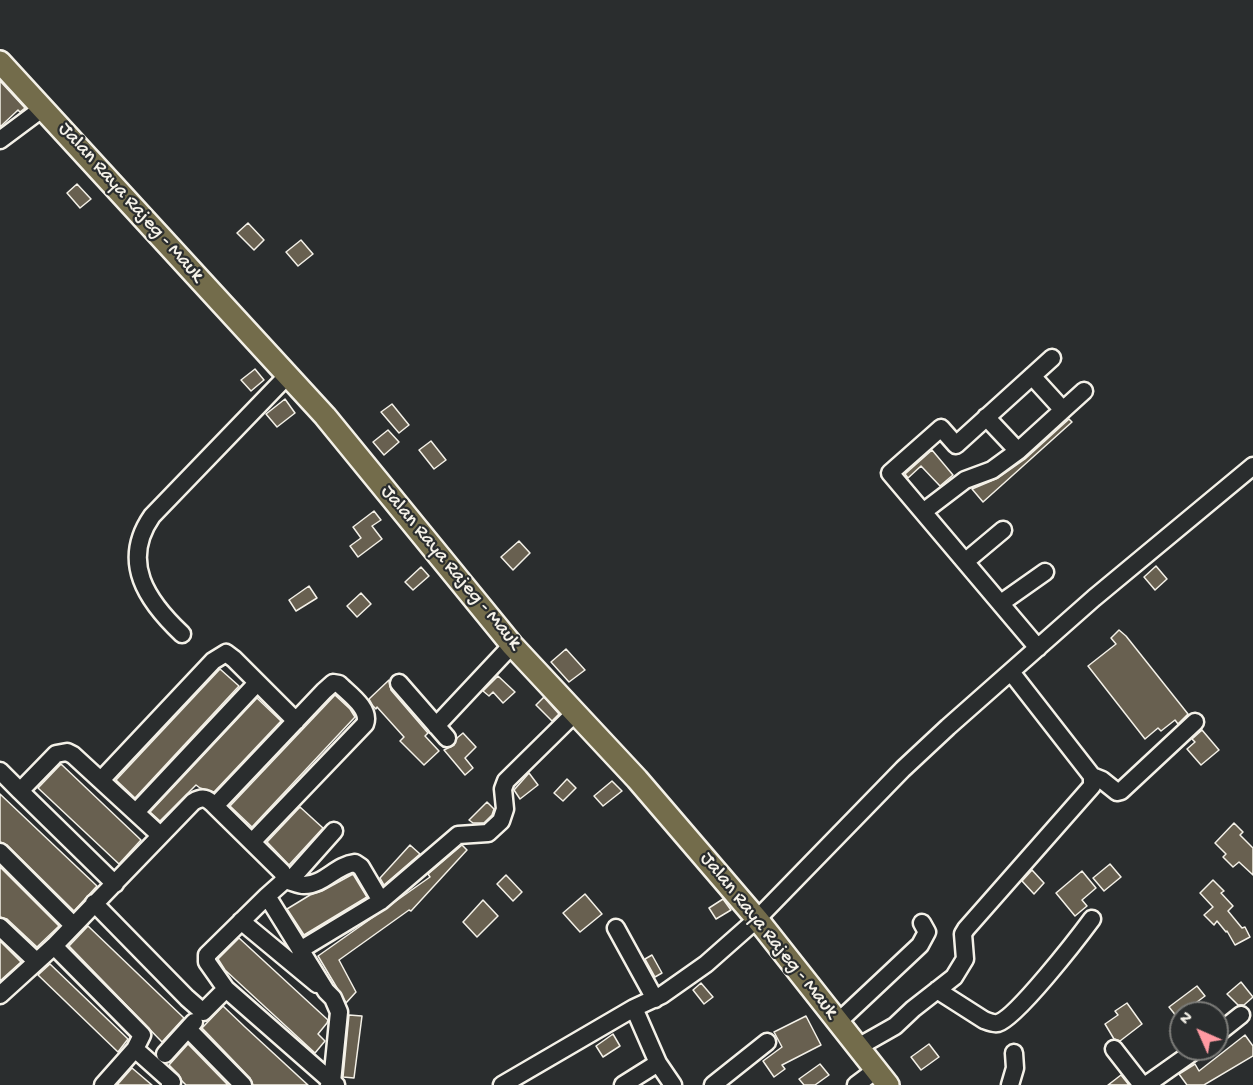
<!DOCTYPE html>
<style>
body{margin:0}
#map{position:relative;width:1253px;height:1085px;overflow:hidden;background:#2a2d2e;font-family:"Gochi Hand",sans-serif}
canvas{display:block}
.north{position:absolute;left:1169px;top:1001px;width:60px;height:60px;box-sizing:border-box;background:#2a2d2e;border:2px solid #7b7b78;border-radius:50%;rotate:315deg;font-size:16px;font-weight:700;line-height:24px;text-align:center;color:#f4f1e8}
.north::after{content:'';display:block;margin:auto;width:21px;height:27px;background:#ff9aa2;clip-path:polygon(50% 0,100% 100%,50% 72%,0 100%)}
</style>
<div id="map">
<canvas width="1253" height="1085"></canvas>
<div class="north">N</div>
</div>
<script>
const g = document.querySelector('canvas').getContext('2d');
g.lineJoin = 'round';
function paint(path, color) { g.fillStyle = color; g.fill(path, 'evenodd'); }
function stroke(path, color, width, dash) { g.strokeStyle = color; g.lineWidth = width; g.lineCap = dash ? 'butt' : 'round'; g.setLineDash(dash || []); g.stroke(path); }
function drawText(font, color, halo, rows, align = 'center') {
  g.font = font + ' "Gochi Hand",sans-serif'; g.lineWidth = 4.5; g.setLineDash([]); g.textBaseline = 'middle'; g.strokeStyle = halo; g.fillStyle = color; for (const [text, x, y, turn = 0] of rows) {
    g.save(); g.translate(x, y); g.rotate((+turn || 0) * Math.PI / 180); g.textAlign = isNaN(turn) ? turn : align; if (halo) g.strokeText(text, 0, 0); g.fillText(text, 0, 0); g.restore();
  }
}
const building = new Path2D(`
 M0,81L25,108L20,112L18,110L0,127Z
 M77,184L91,199L80,208L67,193Z
 M248,223L264,240L254,250L237,233Z
 M301,240L313,254L298,266L286,252Z
 M255,369L264,380L251,391L241,380Z
 M285,399L295,413L277,427L266,414Z
 M392,404L409,425L399,433L381,412Z
 M1069,419L1072,422L983,502L972,489L998,478L1025,459Z
 M388,430L399,442L384,455L373,442Z
 M431,441L446,460L434,469L419,450Z
 M932,450L953,475L940,486L921,466L908,478L905,474Z
 M374,511L381,520L372,526L382,539L358,557L350,546L361,538L353,527Z
 M519,541L530,553L513,570L501,557Z
 M1156,566L1167,579L1155,590L1144,577Z
 M421,567L429,576L413,590L405,582Z
 M309,586L317,598L296,611L289,600Z
 M361,593L371,604L357,617L347,606Z
 M1119,630L1126,636L1188,714L1178,724L1175,720L1161,731L1158,728L1145,739L1088,666L1116,644L1111,638Z
 M566,649L585,670L569,682L551,662Z
 M220,669L239,686L135,798L116,780Z
 M498,676L515,692L503,703L493,692L489,696L483,691Z
 M389,680L391,690L428,733L425,736L439,751L424,765L400,741L404,737L377,707L376,709L373,706L369,699Z
 M335,695L350,709L355,717L252,827L230,806Z
 M544,697L559,714L552,721L536,705Z
 M257,698L281,721L214,792L200,788L196,785L160,821L150,812Z
 M1202,730L1219,750L1201,765L1187,749L1195,742L1192,739Z
 M463,733L476,747L465,758L473,768L465,775L444,750L454,745L457,738Z
 M61,764L141,840L119,864L38,788Z
 M529,773L538,785L520,799L514,790Z
 M567,779L576,788L563,801L554,793Z
 M612,781L622,791L603,806L594,796Z
 M0,794L97,886L74,911L7,845L0,842Z
 M487,802L494,809L492,815L484,823H473L469,820Z
 M300,807L323,828L289,865L267,842Z
 M1234,823L1243,832L1240,835L1253,848V875L1239,862L1233,867L1223,857L1226,854L1215,843Z
 M410,845L420,854L384,885L380,878Z
 M462,845L467,850L411,911L409,910L339,960L356,992L346,1003L318,956L430,877L428,874Z
 M1110,864L1121,877L1104,891L1093,878Z
 M0,867L59,926L37,947L7,919L0,917Z
 M1032,870L1044,883L1034,894L1022,881Z
 M1082,871L1096,888L1082,900L1087,906L1075,916L1056,893Z
 M353,874L367,897L304,935L287,909L310,895L322,891Z
 M506,875L522,892L513,901L497,884Z
 M1213,880L1224,891L1221,893L1233,906L1228,911L1242,928L1245,927L1250,937L1235,945L1227,931L1226,932L1217,921L1214,925L1204,915L1213,907L1200,893Z
 M585,894L602,914L580,932L563,913Z
 M723,899L731,910L716,919L709,908Z
 M483,900L498,916L477,937L463,922Z
 M88,926L184,1018L162,1042L69,946Z
 M239,938L328,1020L327,1023L318,1034L325,1041L315,1053L225,970L218,959Z
 M0,941L21,962L0,981Z
 M652,955L662,973L655,977L645,959Z
 M50,964L128,1039L118,1052L38,975Z
 M1241,982L1253,997L1244,1005H1238L1227,994Z
 M701,983L713,997L704,1004L693,990Z
 M1197,986L1205,996L1177,1017L1169,1007Z
 M1127,1003L1142,1024L1120,1041L1114,1039L1105,1024L1118,1015L1115,1011Z
 M223,1006L245,1027L308,1085H253L250,1078L202,1028Z
 M349,1015L362,1016L354,1078L343,1077Z
 M806,1016L821,1045L782,1065L785,1069L774,1077L763,1061L782,1047L774,1032Z
 M613,1034L620,1046L603,1057L596,1046Z
 M1245,1035L1253,1046V1056L1204,1085H1187L1179,1074L1195,1064L1199,1071Z
 M188,1044L228,1085H186L182,1081L179,1075L169,1065Z
 M929,1044L939,1057L921,1070L911,1057Z
 M820,1064L829,1075L815,1085H804L799,1079Z
 M132,1068L152,1085H117Z
 M1121,1075L1129,1085H1108Z`);
const minor = new Path2D(`
 M0,140L43,108
 M1032,376L1063,410L1084,391
 M986,417L1018,451
 M923,512L965,480L992,470L1018,451L1063,410
 M966,561L1003,530
 M1001,603L1045,572
 M182,634C147,601 120,562 152,516L287,376
 M1038,648L890,473L941,428L956,445L1052,358
 M399,683L447,738
 M436,726L512,645
 M0,771L20,791L56,754L67,752L73,755L160,835
 M1092,776L1102,780L1117,792L1121,791L1195,722
 M101,780L213,661L226,653L234,659L296,721
 M20,791L115,884
 M215,806L324,691L333,683L339,684C349,694 371,709 365,724L252,842
 M136,812L257,683
 M0,852L73,925
 M285,880C291,881 298,885 304,885C324,885 336,865 355,863L361,867L381,901L458,835L488,833L501,821L505,809L503,789L506,781L574,714
 M293,882L294,876L334,831
 M94,903L187,998L203,1012L226,989L332,1082L329,1085
 M241,921L317,984
 M0,927L36,961
 M616,928L655,999
 M54,946L142,1035L135,1049L103,1085
 M300,950L381,901
 M226,989L207,962V955L267,896
 M937,990L984,1020C989,1022 993,1024 998,1023C1016,1018 1078,938 1092,919
 M0,995L54,946L193,802C203,796 207,798 215,806L282,872L285,880L267,896L326,991L333,998L339,1012L332,1082L336,1085
 M838,1022L920,945L927,932L922,923
 M188,1029L243,1085
 M1217,1034L1241,1015
 M858,1047L895,1026L913,1009L954,977L965,959L963,934L966,929L1092,786V776L1011,672
 M135,1049L172,1082L170,1085
 M1114,1049L1142,1085
 M165,1054L194,1022
 M658,1063L673,1085
 M502,1085L634,1008L662,995L706,964L757,919L903,769L948,727L1094,598L1253,466
 M623,1085L658,1063L634,1008
 M713,1085L767,1042
 M856,1085L876,1070
 M1010,1085L1015,1068L1014,1053
 M1146,1085L1197,1049`);
const major = new Path2D(`
 M0,62L325,416L512,645L637,779L757,919L888,1085`);
const streetNames = [
 ["Jalan Raya Rajeg - Mauk",130,203,48],
 ["Jalan Raya Rajeg - Mauk",450,568,50],
 ["Jalan Raya Rajeg - Mauk",768,936,51]
];
paint(building, '#686050');
stroke(building, '#f4f1e8', 1.5);
stroke(minor, '#f4f1e8', 21);
stroke(major, '#f4f1e8', 26);
stroke(minor, '#2a2d2e', 16);
stroke(major, '#736c4b', 21);
drawText('20px', '#f4f1e8', '#2a2d2e', streetNames);
</script>
